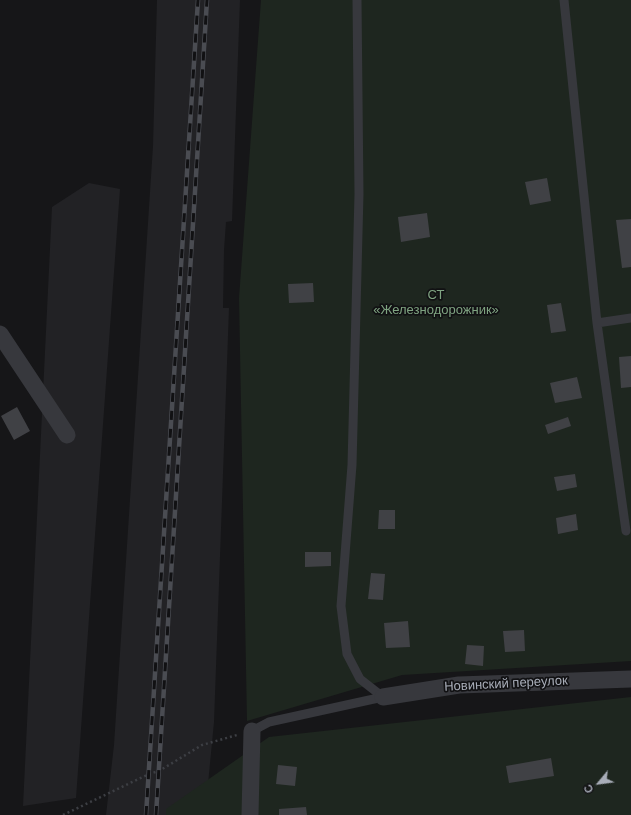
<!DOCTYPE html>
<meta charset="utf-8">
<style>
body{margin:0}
#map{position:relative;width:631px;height:815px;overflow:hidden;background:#161618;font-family:Arial,sans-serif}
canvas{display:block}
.north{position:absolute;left:579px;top:763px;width:40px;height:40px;-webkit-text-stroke:3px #111113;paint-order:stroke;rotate:241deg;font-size:11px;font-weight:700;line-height:16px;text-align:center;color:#a8adb8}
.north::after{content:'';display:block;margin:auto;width:14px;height:18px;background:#a8adb8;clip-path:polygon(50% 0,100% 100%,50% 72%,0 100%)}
</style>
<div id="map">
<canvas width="631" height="815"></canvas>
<div class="north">С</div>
</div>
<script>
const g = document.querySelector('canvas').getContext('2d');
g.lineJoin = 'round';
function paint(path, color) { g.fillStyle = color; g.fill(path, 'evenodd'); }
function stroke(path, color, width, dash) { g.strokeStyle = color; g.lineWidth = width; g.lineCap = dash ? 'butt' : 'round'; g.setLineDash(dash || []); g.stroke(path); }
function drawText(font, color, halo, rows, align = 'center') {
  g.font = font + ' Arial,sans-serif'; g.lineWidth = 3.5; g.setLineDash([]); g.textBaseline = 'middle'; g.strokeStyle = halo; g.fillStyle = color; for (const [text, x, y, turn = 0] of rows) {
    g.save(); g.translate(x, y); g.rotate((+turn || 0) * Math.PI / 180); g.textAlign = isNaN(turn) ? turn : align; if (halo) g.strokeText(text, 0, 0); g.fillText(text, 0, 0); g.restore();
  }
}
const built = new Path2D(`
 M157,0H240L232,221L226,222L224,250L223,308H229L214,722L205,815H106L114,745L153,146Z
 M89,183L120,189L76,798L23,806L52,207Z`);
const green = new Path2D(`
 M261,0H631V661L402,675L247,721L239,298Z
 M631,697V815H166V809L269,737Z`);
const building = new Path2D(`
 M547,178L551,201L530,205L525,182Z
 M427,213L430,237L401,242L398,217Z
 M631,219V267L622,268L616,220Z
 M313,283L314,302L289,303L288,284Z
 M561,303L566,331L551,333L547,305Z
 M631,356V387L621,388L619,357Z
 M577,377L582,398L555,403L550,383Z
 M17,407L30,431L14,440L1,416Z
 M568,417L571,426L548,434L545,425Z
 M575,474L577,487L557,491L554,477Z
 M379,510H395V529H378Z
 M576,514L578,530L558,534L556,518Z
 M305,552H331V566L305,567Z
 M371,573L385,574L383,600L368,599Z
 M408,621L410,647L386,648L384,623Z
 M524,630L525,651L505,652L503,631Z
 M467,645L484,646L483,666L465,664Z
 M551,758L554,776L509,783L506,766Z
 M278,765L297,767L295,786L276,784Z
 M306,807L307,815H279V809Z`);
const path = new Path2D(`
 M63,815L149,774L159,771L202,745L237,735`);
const lane = new Path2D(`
 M357,0L359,194L352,465L341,606L347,654L360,679L383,697
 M564,0L597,323L626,531
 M597,323L631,318
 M252,731L269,722L383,697`);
const street = new Path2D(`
 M0,334L67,435
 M383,697L459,685L631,679
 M250,815L252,731`);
const rail = new Path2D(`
 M146,815L198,0
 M156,815L207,0`);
const parkNames = [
 ["СТ",436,295],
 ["«Железнодорожник»",436,310]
];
const streetNames = [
 ["Новинский переулок",506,684,-3]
];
paint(built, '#222225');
paint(green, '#1e261f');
paint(building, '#404145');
stroke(path, '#3d3f44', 2.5, [2, 3]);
stroke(lane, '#37383d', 9);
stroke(street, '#37383d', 17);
stroke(rail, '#4a4c52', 4.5);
stroke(rail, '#111113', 3, [9]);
drawText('13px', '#7fa381', '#111113', parkNames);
drawText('13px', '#a8adb8', '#111113', streetNames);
</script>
